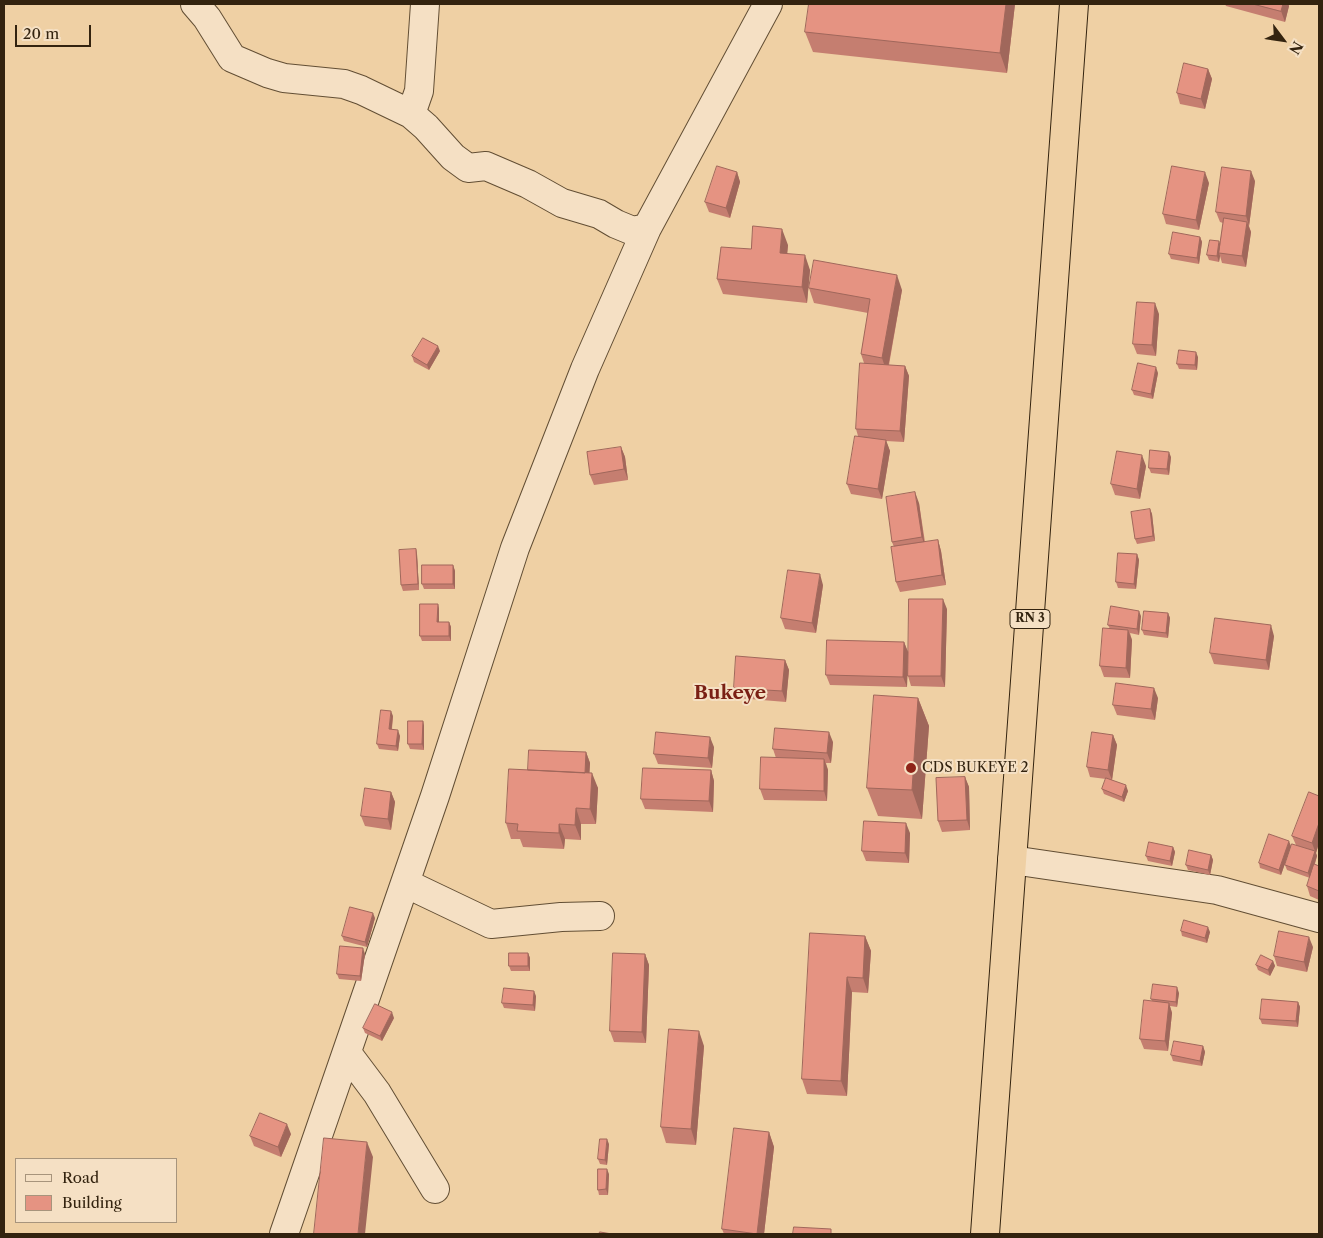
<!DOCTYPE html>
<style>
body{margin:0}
#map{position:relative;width:1323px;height:1238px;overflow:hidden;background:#efd0a4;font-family:"Libre Caslon Text",serif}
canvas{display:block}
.frame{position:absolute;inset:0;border:5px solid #33230f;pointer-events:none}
.legend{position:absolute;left:15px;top:1158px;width:162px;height:65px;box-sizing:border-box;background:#f5e0c4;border:1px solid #a7947c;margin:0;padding:6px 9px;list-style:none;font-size:15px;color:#33230f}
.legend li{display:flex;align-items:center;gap:10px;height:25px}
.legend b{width:25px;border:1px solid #a7947c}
.north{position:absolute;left:1258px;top:15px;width:50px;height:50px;-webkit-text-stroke:4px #f5e0c4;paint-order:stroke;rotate:121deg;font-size:14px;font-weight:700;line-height:20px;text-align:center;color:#33230f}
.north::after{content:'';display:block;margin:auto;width:18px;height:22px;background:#33230f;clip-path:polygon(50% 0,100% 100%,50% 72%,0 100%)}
.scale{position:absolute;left:15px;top:25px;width:76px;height:22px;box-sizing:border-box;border:2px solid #33230f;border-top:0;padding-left:6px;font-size:15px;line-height:18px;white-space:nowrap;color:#33230f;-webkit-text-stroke:4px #f5e0c4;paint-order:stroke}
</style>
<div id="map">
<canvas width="1323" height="1238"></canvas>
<div class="frame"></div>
<ul class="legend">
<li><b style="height:6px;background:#f5e0c4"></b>Road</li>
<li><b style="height:14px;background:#e59382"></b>Building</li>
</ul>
<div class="north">N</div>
<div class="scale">20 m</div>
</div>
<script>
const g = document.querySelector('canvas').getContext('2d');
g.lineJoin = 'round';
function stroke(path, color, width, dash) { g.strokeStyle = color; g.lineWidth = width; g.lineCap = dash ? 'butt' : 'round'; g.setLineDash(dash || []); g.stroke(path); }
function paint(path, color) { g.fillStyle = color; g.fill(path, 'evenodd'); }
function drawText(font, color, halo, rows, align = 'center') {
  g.font = font + ' "Libre Caslon Text",serif'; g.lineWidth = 4; g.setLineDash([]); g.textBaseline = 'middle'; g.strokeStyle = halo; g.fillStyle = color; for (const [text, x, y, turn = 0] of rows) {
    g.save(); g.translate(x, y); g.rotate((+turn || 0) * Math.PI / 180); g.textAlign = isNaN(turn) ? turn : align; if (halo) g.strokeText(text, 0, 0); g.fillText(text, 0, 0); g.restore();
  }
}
const minor = new Path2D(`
 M195,4L207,18L232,58L267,73L284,78L344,84L361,90L411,114L426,127L453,157L468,168L486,166L528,184L562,203L599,214L616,224L633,231L647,228
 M411,114L419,91L425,4
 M1012,860L1217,890L1319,918
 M405,883L491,924L561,917L600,916
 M347,1053L377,1093L435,1189
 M284,1234L435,796L515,548L585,369L647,228L768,4`);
const trunk = new Path2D(`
 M985,1234L1074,4`);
const wall = new Path2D(`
 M1015,4L1007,73L813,52L805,32Z
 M1225,4H1288L1289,6L1285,22L1226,6Z
 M1208,69L1212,79L1205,109L1180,104L1177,93Z
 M737,172L740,182L730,218L709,212L705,202Z
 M1255,181L1249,226L1251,232L1246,267L1222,263L1220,256L1219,262L1209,260L1207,255L1220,243L1223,223L1220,222L1216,212Z
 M1209,183L1199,230L1166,224L1163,214Z
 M1200,237L1202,242L1199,264L1171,259L1169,254Z
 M788,245L787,253L810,270L807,303L723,294L717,279L751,249Z
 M809,288L902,290L889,365L905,366L909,376L904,442L886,441L890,451L882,499L851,494L847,484L858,436L856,429L864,363L861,354L868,313L814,303Z
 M1159,314L1156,356L1137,354L1133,344Z
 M440,351L429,370L414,362L412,356Z
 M1198,357L1197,370L1179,369L1177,364Z
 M1158,373L1153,399L1134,395L1132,390Z
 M621,447L625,457L628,480L594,485L590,475Z
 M1171,457L1169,475L1151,473L1149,468Z
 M1146,466L1140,499L1115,495L1111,484Z
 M919,503L925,542L938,540L941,551L946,585L900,592L896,582L894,547L892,542Z
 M1150,509L1152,514L1155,541L1137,544L1135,539Z
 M416,549L417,554L419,590L403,591L401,585Z
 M1137,554L1139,560L1136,589L1118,588L1116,582Z
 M453,565L455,571V589H424L422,584Z
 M823,585L816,633L785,629L781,618Z
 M438,604L439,609V622H449L451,627V641H422L420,636Z
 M947,609L945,687L911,686L908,676V654L907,687L830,685L826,675L904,642L908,652Z
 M1168,613L1170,618L1168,638L1144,635L1142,630Z
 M1141,616L1139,635L1130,633L1132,640L1130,678L1104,677L1100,666L1110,629L1108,625Z
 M1274,636L1269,670L1214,664L1210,653Z
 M785,660L789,670L786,702L738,698L734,688Z
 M918,698L929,726L922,819L878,816L867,788Z
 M1158,698L1155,720L1117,715L1113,705Z
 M393,716L392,729L400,736L398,751L379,749L377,744Z
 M423,721L424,726V750L410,749L408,744Z
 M1113,735L1117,745L1112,780L1128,791L1124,802L1104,794L1102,789L1106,779L1090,777L1087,767Z
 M833,742L831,763H826L828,770L827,801L764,800L760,789L776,758L773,749Z
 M714,747L712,768L658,764L654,754Z
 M586,752L590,763L589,773L598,788L596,824H581V840L565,839L564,849L523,847L520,839H511L506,823L528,770Z
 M711,770L714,781L713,812L645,809L641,799Z
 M965,777L969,787L970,830L942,832L938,821Z
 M391,792L395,802L391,830L365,826L361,816Z
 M1319,796V843L1316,853L1317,856L1315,864L1319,866V900L1310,896L1307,886L1310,878L1287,870L1285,865L1296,845L1292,836Z
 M910,833L909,863L866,861L862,851Z
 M1291,846L1281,875L1260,868L1259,863Z
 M1173,847L1175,852L1172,866L1148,861L1146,856Z
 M1211,855L1213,860L1210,875L1188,870L1186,865Z
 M375,918L367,947L344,941L342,936Z
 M1181,931L1210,932L1207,943L1182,936Z
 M865,936L871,951L868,993L852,992L847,1096L807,1094L802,1079Z
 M1313,947L1307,972L1277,966L1274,956Z
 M528,953L530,958V971H511L509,966Z
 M365,954L361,981L339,979L337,974Z
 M645,954L649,965L646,1043L614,1042L610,1031Z
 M1273,961L1275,966L1270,976L1258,970L1256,965Z
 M1179,993L1177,1007L1170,1006L1172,1013L1168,1051L1144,1049L1140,1039L1152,1001L1151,999Z
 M536,996L535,1011L504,1008L502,1003Z
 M1298,1002L1300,1007L1298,1027L1262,1024L1260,1019Z
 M394,1018L382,1041L365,1033L363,1028Z
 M704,1046L696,1145L666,1143L661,1127Z
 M1203,1046L1205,1052L1202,1066L1173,1061L1171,1055Z
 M769,1132L774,1147L764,1234H724L722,1229Z
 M291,1134L281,1157L254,1146L250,1136Z
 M609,1144L607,1165L600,1164L598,1159Z
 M609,1174L608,1195H599L598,1190Z`);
const shadedWall = new Path2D(`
 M1006,4H1015L1007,73L1000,53Z
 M1283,4H1288L1289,6L1285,22L1281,11Z
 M1208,69L1212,79L1205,109L1201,99Z
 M1251,171L1255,181L1249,226L1246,216Z
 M737,172L740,182L730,218L726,208Z
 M1205,172L1209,183L1199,230L1196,220Z
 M1247,222L1251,232L1246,267L1242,256Z
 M782,229L788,245L786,268L780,253Z
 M1200,237L1202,242L1199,264L1197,258Z
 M1219,241L1221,246L1219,253L1220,256L1219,262L1217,256Z
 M805,255L810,270L807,303L802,287Z
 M897,275L902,290L887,373L882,358Z
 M1155,303L1159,314L1156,356L1152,345Z
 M438,346L440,351L429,370L427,365Z
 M1196,352L1198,357L1197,370L1195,365Z
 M905,366L909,376L904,442L900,431Z
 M1156,367L1158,373L1153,399L1151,394Z
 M886,440L890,451L882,499L878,489Z
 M621,447L625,457L628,480L624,469Z
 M1169,452L1171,457L1169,475L1167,469Z
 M1142,455L1146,466L1140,499L1137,489Z
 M915,492L919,503L925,548L922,537Z
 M1150,509L1152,514L1155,541L1153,536Z
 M938,540L941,551L946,585L942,575Z
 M416,549L417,554L419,590L418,584Z
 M1137,554L1139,560L1136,589L1134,584Z
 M453,565L455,571V589L453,584Z
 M820,574L823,585L816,633L812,623Z
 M943,599L947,609L945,687L941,676Z
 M438,604L439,609V627L437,622Z
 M1139,611L1141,616L1139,635L1137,629Z
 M1168,613L1170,618L1168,638L1166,633Z
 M449,622L451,627V641L449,636Z
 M1271,625L1274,636L1269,670L1266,660Z
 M1128,630L1132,640L1130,678L1126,668Z
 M904,642L908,652L907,687L903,677Z
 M785,660L789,670L786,702L782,691Z
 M1154,688L1158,698L1155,720L1151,709Z
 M918,698L929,726L922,819L912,790Z
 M391,711L393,716L391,734L389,729Z
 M423,721L424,726V750L422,744Z
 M398,730L400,736L398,751L396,746Z
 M829,732L833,742L831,763L827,753Z
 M1113,735L1117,745L1112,780L1108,770Z
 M710,737L714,747L712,768L708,758Z
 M586,752L590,763L589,784L585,774Z
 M824,759L828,770L827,801L824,791Z
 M711,770L714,781L713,812L709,801Z
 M592,773L598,788L596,824L590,809Z
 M965,777L969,787L970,830L967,820Z
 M1126,785L1128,791L1124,802L1122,797Z
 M391,792L395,802L391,830L388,819Z
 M576,808L581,824V840L575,825Z
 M906,823L910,833L909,863L905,853Z
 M1319,823V843L1316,853L1317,856L1310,878L1308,873L1315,851L1312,843Z
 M559,824L565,839L564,849L559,833Z
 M1289,841L1291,846L1281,875L1279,870Z
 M1173,847L1175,852L1172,866L1170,861Z
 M1211,855L1213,860L1210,875L1208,870Z
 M373,913L375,918L367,947L365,942Z
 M1208,927L1210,932L1207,943L1205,938Z
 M865,936L871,951L868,993L863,978Z
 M1309,937L1313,947L1307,972L1304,962Z
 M363,948L365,954L361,981L360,976Z
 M528,953L530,958V971L528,966Z
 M645,954L649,965L646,1043L642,1032Z
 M1273,961L1275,966L1270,976L1268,970Z
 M847,977L852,992L847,1096L841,1081Z
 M1177,987L1179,993L1177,1007L1176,1002Z
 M534,991L536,996L535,1011L533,1005Z
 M1298,1002L1300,1007L1298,1027L1296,1021Z
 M1169,1003L1172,1013L1168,1051L1165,1041Z
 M392,1012L394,1018L382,1041L380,1036Z
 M699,1031L704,1046L696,1145L691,1129Z
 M1203,1046L1205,1052L1202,1066L1200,1061Z
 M287,1124L291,1134L281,1157L278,1147Z
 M769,1132L774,1147L764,1234H757Z
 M607,1139L609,1144L607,1165L605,1160Z
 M367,1142L373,1157L365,1234H358Z
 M607,1169L609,1174L608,1195L606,1189Z`);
const building = new Path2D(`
 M809,4H1006L1000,53L805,32Z
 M1253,4H1283L1281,11Z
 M1184,63L1208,69L1201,99L1177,93Z
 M717,166L737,172L726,208L705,202Z
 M1172,166L1205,172L1196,220L1163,214Z
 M1222,167L1251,171L1246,216L1216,212Z
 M1224,218L1247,222L1242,256L1219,253Z
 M753,226L782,229L780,253L805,255L802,287L717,279L721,247L751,249Z
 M1173,232L1200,237L1197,258L1169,254Z
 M1210,240L1219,241L1217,256L1207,255Z
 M814,260L897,275L882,358L861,354L870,299L809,288Z
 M1137,302L1155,303L1152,345L1133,344Z
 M423,338L438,346L427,365L412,356Z
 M1179,350L1196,352L1195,365L1177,364Z
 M860,363L905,366L900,431L856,429Z
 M1138,363L1156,367L1151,394L1132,390Z
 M855,436L886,440L878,489L847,484Z
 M621,447L624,469L590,475L587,452Z
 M1150,450L1169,452L1167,469L1149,468Z
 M1117,451L1142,455L1137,489L1111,484Z
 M915,492L922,537L892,542L886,497Z
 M1150,509L1153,536L1135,539L1131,512Z
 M938,540L942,575L896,582L891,547Z
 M416,549L418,584L401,585L399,550Z
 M1118,553L1137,554L1134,584L1116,582Z
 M422,565H453V584H422Z
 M788,570L820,574L812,623L781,618Z
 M909,599H943L941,676H908Z
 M420,604H438L437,622H449V636H420Z
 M1111,606L1139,611L1137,629L1108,625Z
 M1144,611L1168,613L1166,633L1142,630Z
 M1215,618L1271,625L1266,660L1210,653Z
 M1103,628L1128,630L1126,668L1100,666Z
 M827,640L904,642L903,677L826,675Z
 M736,656L785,660L782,691L734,688Z
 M1116,683L1154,688L1151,709L1113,705Z
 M874,695L918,698L912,790L867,788Z
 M381,710L391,711L389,729L398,730L396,746L377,744Z
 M408,721H423L422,744H408Z
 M775,728L829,732L827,753L773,749Z
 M656,732L710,737L708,758L654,754Z
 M1092,732L1113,735L1108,770L1087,767Z
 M529,750L586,752L585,773L528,770Z
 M761,757L824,759V791L760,789Z
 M643,768L711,770L709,801L641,799Z
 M509,769L592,773L590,809L576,808L575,825L559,824V833L517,831L518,824L506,823Z
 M965,777L967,820L938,821L936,778Z
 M1106,778L1126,785L1122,797L1102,789Z
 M365,788L391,792L388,819L361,816Z
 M1309,792L1319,796V823L1312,843L1292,836Z
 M864,821L906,823L905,853L862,851Z
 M1269,834L1289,841L1279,870L1259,863Z
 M1149,842L1173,847L1170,861L1146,856Z
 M1292,844L1315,851L1308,873L1285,865Z
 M1189,850L1211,855L1208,870L1186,865Z
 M1314,864L1319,866V891L1307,886Z
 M350,907L373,913L365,942L342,936Z
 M1184,920L1208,927L1205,938L1181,931Z
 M1279,931L1309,937L1304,962L1274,956Z
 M810,933L865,936L863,978L847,977L841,1081L802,1079Z
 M340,946L363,948L360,976L337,974Z
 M509,953H528V966H509Z
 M613,953L645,954L642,1032L610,1031Z
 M1261,955L1273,961L1268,970L1256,965Z
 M1153,984L1177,987L1176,1002L1151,999Z
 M504,988L534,991L533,1005L502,1003Z
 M1262,999L1298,1002L1296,1021L1260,1019Z
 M1144,1000L1169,1003L1165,1041L1140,1039Z
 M375,1004L392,1012L380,1036L363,1028Z
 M669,1029L699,1031L691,1129L661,1127Z
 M1174,1041L1203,1046L1200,1061L1171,1055Z
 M260,1113L287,1124L278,1147L250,1136Z
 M734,1128L769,1132L757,1234L722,1229Z
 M324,1138L367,1142L358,1234H314Z
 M600,1139H607L605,1160L598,1159Z
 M598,1169H607L606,1189L598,1190Z
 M794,1227L831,1229V1234H793Z
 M600,1232L612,1234H599Z`);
const markers = [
 [911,768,6,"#8f2418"]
];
const shields = [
 [1030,619,40]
];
const shieldNames = [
 ["RN 3",1030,619]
];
const poiNames = [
 ["CDS BUKEYE 2",922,768]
];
const districtNames = [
 ["Bukeye",730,694]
];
stroke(minor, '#624e34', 30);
stroke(trunk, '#33230f', 30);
stroke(minor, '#f5e0c4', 28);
stroke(trunk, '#efd0a4', 28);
paint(wall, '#c57e70');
paint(shadedWall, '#a0675b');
paint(building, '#e59382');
stroke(building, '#a0675b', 1);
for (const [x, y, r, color] of markers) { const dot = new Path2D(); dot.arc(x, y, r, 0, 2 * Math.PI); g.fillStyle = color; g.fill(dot); stroke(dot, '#f5e0c4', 2); }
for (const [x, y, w] of shields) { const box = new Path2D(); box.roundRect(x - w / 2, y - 9.5, w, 19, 4); g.fillStyle = '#f5e0c4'; g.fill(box); stroke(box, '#33230f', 1); }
drawText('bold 12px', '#33230f', null, shieldNames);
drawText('14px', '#33230f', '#f5e0c4', poiNames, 'left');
drawText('bold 19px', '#7a1f14', '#f5e0c4', districtNames);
</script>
